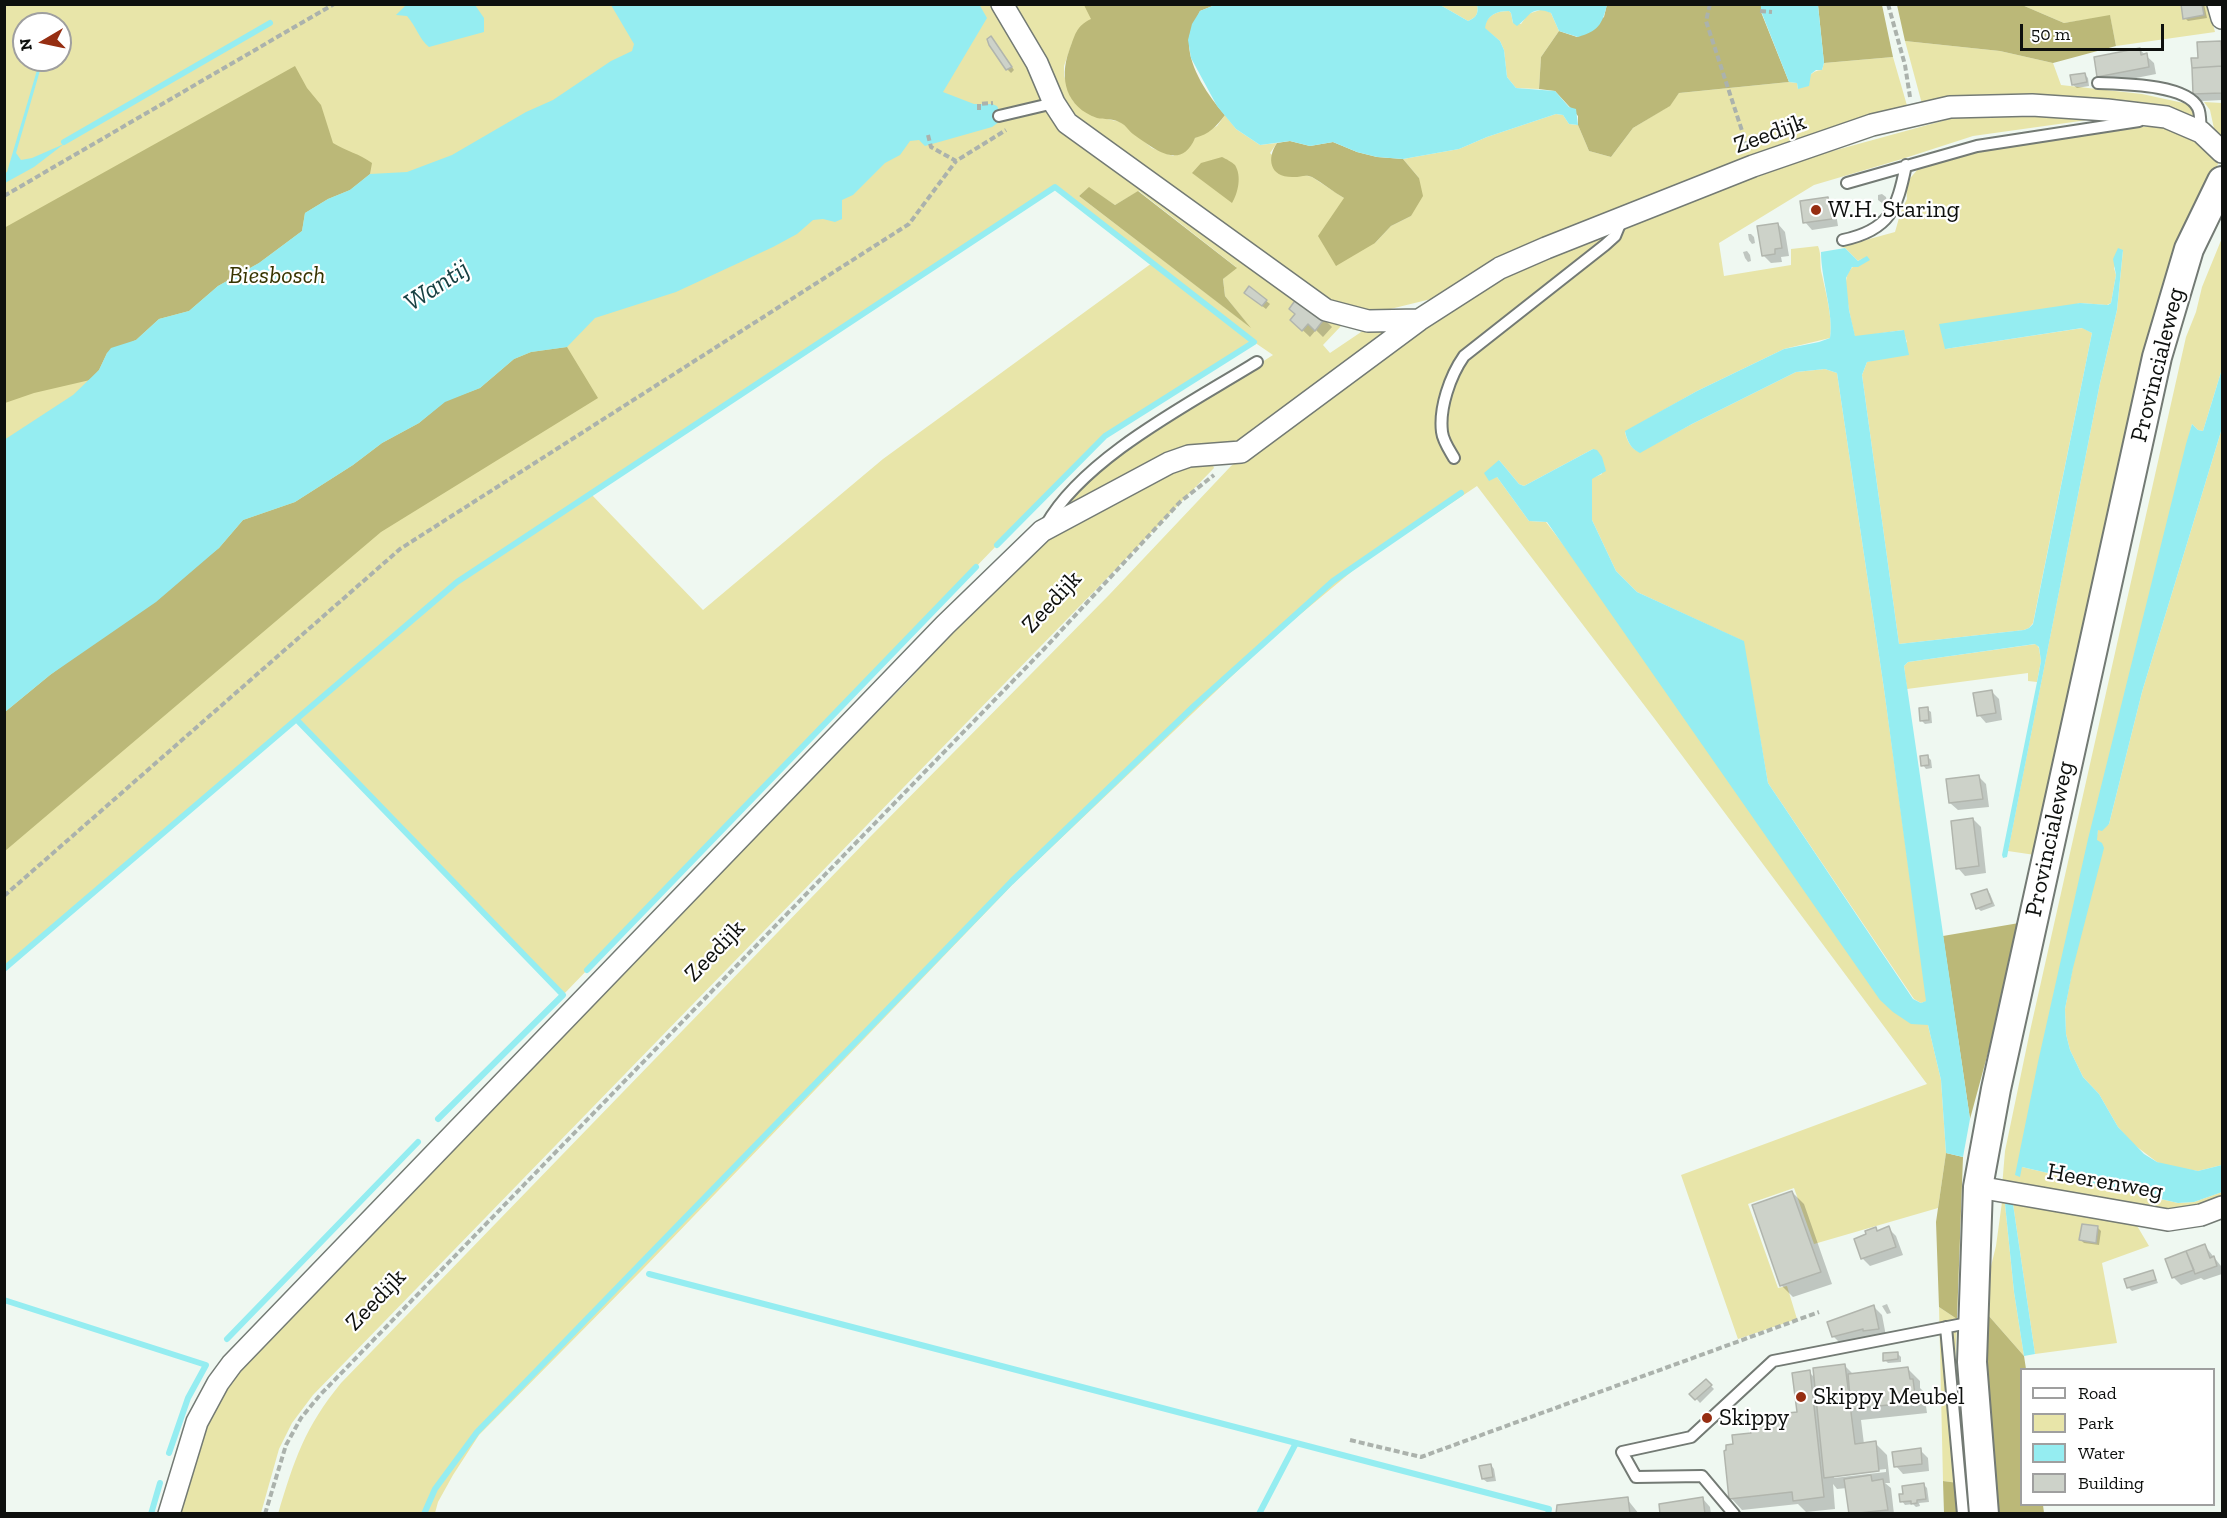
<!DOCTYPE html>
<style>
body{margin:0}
#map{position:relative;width:2227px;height:1518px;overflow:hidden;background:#eff8f1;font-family:"Zilla Slab",serif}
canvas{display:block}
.frame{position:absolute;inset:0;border:6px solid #0e100e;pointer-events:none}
.legend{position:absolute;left:2020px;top:1368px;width:195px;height:138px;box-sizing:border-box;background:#fff;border:2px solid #9f9f9f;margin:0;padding:8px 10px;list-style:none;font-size:18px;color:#0e100e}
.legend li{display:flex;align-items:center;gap:12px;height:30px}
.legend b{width:30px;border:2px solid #9f9f9f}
.north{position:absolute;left:12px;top:12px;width:60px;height:60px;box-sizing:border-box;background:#fff;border:2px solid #9f9f9f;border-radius:50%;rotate:261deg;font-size:16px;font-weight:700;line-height:24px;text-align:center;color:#0e100e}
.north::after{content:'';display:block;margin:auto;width:21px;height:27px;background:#962e12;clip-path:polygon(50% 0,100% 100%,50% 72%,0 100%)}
.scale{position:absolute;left:2020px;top:24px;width:144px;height:27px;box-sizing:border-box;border:3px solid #0e100e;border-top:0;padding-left:8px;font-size:18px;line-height:21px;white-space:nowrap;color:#0e100e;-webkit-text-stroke:4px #fff;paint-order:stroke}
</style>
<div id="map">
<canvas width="2227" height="1518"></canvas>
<div class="frame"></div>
<ul class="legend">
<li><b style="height:8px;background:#fff"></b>Road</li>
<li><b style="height:16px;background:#e8e5a9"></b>Park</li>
<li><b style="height:16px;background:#95edf1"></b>Water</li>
<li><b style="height:16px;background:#cdd2c9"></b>Building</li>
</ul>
<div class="north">N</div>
<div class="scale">50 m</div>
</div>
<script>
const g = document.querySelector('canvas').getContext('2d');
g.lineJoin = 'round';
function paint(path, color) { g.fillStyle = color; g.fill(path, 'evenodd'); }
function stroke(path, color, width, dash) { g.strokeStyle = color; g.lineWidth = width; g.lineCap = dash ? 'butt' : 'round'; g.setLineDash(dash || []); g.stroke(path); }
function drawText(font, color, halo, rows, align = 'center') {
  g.font = font + ' "Zilla Slab",serif'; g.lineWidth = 4.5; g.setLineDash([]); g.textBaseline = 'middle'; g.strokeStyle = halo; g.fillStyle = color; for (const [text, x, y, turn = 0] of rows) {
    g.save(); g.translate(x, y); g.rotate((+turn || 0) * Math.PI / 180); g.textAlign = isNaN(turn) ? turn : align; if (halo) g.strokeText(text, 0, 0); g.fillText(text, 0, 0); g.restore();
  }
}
const green = new Path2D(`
 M686,4L1111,5L1072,43L1064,66V76L1073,101L1093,116L1121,122L1152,148L1173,156L1195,138L1217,126L1225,115L1236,129L1260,145L1277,143L1270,153L1294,177L1304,175L1312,177L1344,198L1375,243L1391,226L1411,216L1419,178L1403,159L1459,149L1487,137L1556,114L1563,115L1569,124L1578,125L1589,151L1611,157L1633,128L1669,106L1679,93L1789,82L1797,83L1798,89C1805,81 1811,70 1822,70L1824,63L1893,57L1908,109L1512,257L1431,299L1374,313L1336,304L1298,280L1046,100L1279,284L1341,326L1323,345L1330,353L1367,328L1380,329L1384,336L1247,440L1059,515L1097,473L1126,449L1273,355L1254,342L1105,436L1080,459L563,995L297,720L5,969V5ZM24,24H60V60H24ZM1055,188L1152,263L883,459L703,610L591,494ZM1089,188L1115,205L1139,191L1236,267L1223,279L1225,296L1249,326L1079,196Z
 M1427,5H1477C1479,13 1476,18 1468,21L1442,6Z
 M2022,5H2208L2215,32L2116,46L2110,16L2064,23Z
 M1543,9L1551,13L1559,31L1541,57L1539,89L1516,88L1507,77L1504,50L1500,41L1484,28C1487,15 1496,11 1509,11L1511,13L1513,23L1521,24L1528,14Z
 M1905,41L2000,51L2053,63L2061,85L2142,94L2188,104L2195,114V117L2192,119L1922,104Z
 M2204,102L2222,103V139L2215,133L2210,110Z
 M1991,114L2109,117L1973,136L1902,159L1814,185L1719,243L1724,276L1791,265V249L1818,246C1822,255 1819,265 1822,275C1826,294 1833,318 1830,338L1784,349L1697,391L1625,432C1627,441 1631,449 1640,452L1692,424L1796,372L1825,369L1837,373L1884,689L1927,1001L1921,1003L1914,999L1768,783L1743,641L1637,592L1616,571L1592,520V478L1602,474L1593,449L1524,486L1519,484L1499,460L1497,477L1529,521L1546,522L1928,1025L1941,1080L1946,1153L1938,1208L1814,1244L1794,1188L1748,1204L1778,1288L1787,1286L1797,1319L1738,1339L1681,1175L1927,1084L1654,718L1477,486L1362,563L1273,637L1015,882L642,1270L479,1435L453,1475L438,1502L435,1513L278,1514C294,1460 305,1427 341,1383L871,836L1109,595L1231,466L1326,395L1512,270L1607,231L1818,155L1953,118Z
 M2155,126C2187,128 2193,137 2217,156L2218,164L2166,278L2152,327L2035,855L2008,851L2100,383L2117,310L2123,250L2114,268L2116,275L2111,303L2107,305L2080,303L1945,349L2083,328L2092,333L2033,623L2029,628L2024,630L1899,644L1862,375L1867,362L1882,358L1907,342L1903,330L1855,337C1852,325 1843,286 1847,276C1849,269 1857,263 1862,258L1858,261L1845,248L1840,247L1895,232L1901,211L1907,199L1906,183L1918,169L1977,152L2096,131Z
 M2222,238V369L2203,431L2198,430L2192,424L2089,840L2022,1167L2178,1203L2194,1202L2222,1192V1197L2167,1217L2002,1187L2005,1151L2030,1031L2186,337L2196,312L2202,287Z
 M2222,428V1165L2198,1171L2171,1167L2157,1162L2133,1144L2118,1127L2099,1094L2083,1077L2070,1050L2066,1034L2065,1009L2098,830L2109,824L2142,692Z
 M1211,460L1214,468L313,1395L292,1423L279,1449L261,1513L179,1514L204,1427L244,1357L908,681L1015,562L1037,543L1159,473Z
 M2036,644L2039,648L2041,661L2037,682L2028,681V673L1907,689L1904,666L1908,662Z
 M2002,1202L2005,1204L2014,1292L2024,1356L1981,1307L1996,1246Z
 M2013,1204L2136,1224L2149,1246L2102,1263L2117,1343L2035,1354Z
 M1939,1307L1957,1319L1955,1368L1966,1484L1943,1481Z`);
const forest = new Path2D(`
 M1607,4L1761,5V12L1789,82L1679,93L1670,106L1633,128L1611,157L1589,151L1578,125V116L1555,91L1539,89L1541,57L1559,31L1577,37L1604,17Z
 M1084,5H1215L1200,11C1196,21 1188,33 1189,43C1189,68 1209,97 1225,115C1216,127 1209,134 1195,138C1181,172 1153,148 1133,134C1128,130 1125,124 1119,122C1112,118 1104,120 1097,118C1066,107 1059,79 1069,51C1075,35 1076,26 1091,19Z
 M1818,5H1882L1893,57L1824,63Z
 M1897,5H2022L2064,23L2110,15L2116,46L2053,63L2000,51L1905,41Z
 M295,66L307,88L321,105L333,143C346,151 360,154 372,163L370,174L350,190L328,199L305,213L302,231L259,263L218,286L189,311L159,319L136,340L107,353L99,370L90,380L34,393L5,403L4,228Z
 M1290,141L1310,146L1333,142L1357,152L1377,157L1403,159L1419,178L1423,196L1411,216L1391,226L1375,243L1336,266L1318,236L1344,198C1333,192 1323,183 1312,177C1305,174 1301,177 1294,177C1270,178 1266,159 1277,143Z
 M1222,157C1226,159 1232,162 1235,165C1242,176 1238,193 1232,203L1192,173L1201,163Z
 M1089,187L1115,205L1138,191L1237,268L1223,279L1225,296L1251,328L1079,196Z
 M567,347L598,398L381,532L5,851V712L50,675L219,548L243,520L295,502L353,465L382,443L419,423L445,401L480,388L514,359L531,352Z
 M2019,923L2002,1001L1970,1119L1943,936Z
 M1946,1153L1963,1157L1957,1319L1939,1307L1936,1222Z
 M1981,1307L2024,1356L2026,1369L2022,1370V1504L2043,1505L2044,1513H1994Z
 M1943,1481L1966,1484L1970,1513H1944Z`);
const water = new Path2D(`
 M407,4L475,5L484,18V32L429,47C419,39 416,26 407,16L396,15Z
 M686,4H979L987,18L943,92L974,104H992L997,106L1000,112L999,122L992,127L925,146L919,140L910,141L900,155L885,163L853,195L842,200V219L835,222L823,219L813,220L797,234L773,247L676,292L595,318L567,347L531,352L514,359L480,388L445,402L419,423L382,443L353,465L295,502L243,520L219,548L156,602L50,675L5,712L4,440L73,395L99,370L107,353L111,348L136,340L159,319L189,311L218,286L259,263L302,231L305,213L328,199L350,190L370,174L407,172L452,155L526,112L553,100L611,61L632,51L634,44L611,5Z
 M1215,5H1427L1442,6L1468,21C1476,18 1479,13 1477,5H1607C1602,25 1598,31 1578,37L1559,31L1551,13C1530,5 1530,17 1517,26L1513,23L1511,13L1509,11C1496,11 1487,15 1485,28L1500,41L1504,50L1507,77L1516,88L1555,91L1569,107L1576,109L1578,125L1569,124L1563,115L1556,114L1487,137L1459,149L1403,159L1377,157L1357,152L1333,142L1310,146L1290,141L1260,145L1236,129L1217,106L1191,58L1188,40L1192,24L1200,11Z
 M1761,5H1818L1824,63L1822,70H1816L1811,74L1809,86L1798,89L1797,83L1789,82L1761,11Z
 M40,60H43L16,153L21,160L32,158L64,144L34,167L5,183V173L7,172Z
 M1845,248L1858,261L1867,256L1870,260L1858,267H1852L1846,278L1849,310L1855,336L1904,330L1909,355L1867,362L1862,375L1899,644L2024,630L2029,628L2033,624L2092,333L2082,328L1945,349L1939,324L2080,303L2108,305L2111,303L2116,275L2113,259L2118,248L2123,250L2117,310L2100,383L2007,857L2003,858L2002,855L2037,682L2041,661L2039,647L2035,644L1908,662L1904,666L1970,1119L1963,1157L1946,1153L1941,1080L1928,1025L1911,1024L1893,1012L1880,1000L1547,522L1529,521L1497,477L1489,481L1484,473L1499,460L1519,484L1524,486L1593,449L1597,450L1602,457L1606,471L1592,479V520L1616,571L1637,592L1744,641L1768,783L1913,999L1921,1003L1926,1001L1884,689L1837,373L1825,369L1796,372L1692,424L1640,453C1631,449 1627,441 1625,431L1697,391L1784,349L1819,342L1830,338C1834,314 1821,279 1821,252Z
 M2222,369V428L2142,692L2109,824L2102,831L2098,830L2097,840L2102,843L2104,848L2073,968L2065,1009L2066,1034L2070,1050L2083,1077L2099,1094L2118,1127L2144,1154L2157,1162L2198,1171L2222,1165V1192L2194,1202L2178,1203L2022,1167L2020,1177L2015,1175L2038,1062L2088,839L2186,444L2192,424L2198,430L2203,431Z
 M2005,1204H2013L2035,1354L2024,1356L2014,1292Z`);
const shadow = new Path2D(`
 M2204,4L2207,18L2188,21L2185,18L2182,5Z
 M994,41L1014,70L1011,73L1007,69Z
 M2220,42L2222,45V100L2202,101L2195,94L2200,59Z
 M2139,49L2154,63L2156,74L2106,84L2099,76Z
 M2084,74L2088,78L2089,86L2077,88L2073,85Z
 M1882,194L1886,197L1887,203H1882L1878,200V195Z
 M1828,199L1835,207L1838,226L1812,230L1805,222Z
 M1778,224L1785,232L1789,256L1781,257L1782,262L1771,263L1764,256Z
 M1748,234H1751L1754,237L1755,243L1752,244L1749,240Z
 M1747,251L1750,255L1751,261L1748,262L1745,258L1743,252Z
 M1250,288L1270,304L1266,309L1249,296Z
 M1324,319L1332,327L1323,337L1316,330L1310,337L1292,320Z
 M1991,691L1999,699L2002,720L1986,723L1979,715Z
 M1927,709L1931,712L1932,723L1925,724L1922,721Z
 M1928,757L1931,760L1932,768L1926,769L1923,765Z
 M1979,777L1986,784L1989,807L1958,810L1950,803Z
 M1973,819L1981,827L1986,873L1965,876L1958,868Z
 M1987,890L1990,894L1995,906L1981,911L1977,908Z
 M1792,1192L1804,1204L1832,1284L1793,1297L1782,1286L1754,1206Z
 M1888,1228L1896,1236L1903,1255L1870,1266L1862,1258L1875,1229L1878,1232Z
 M2098,1228L2101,1231L2099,1245L2084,1243L2081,1240Z
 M2205,1246L2221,1266L2222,1274L2204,1280L2201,1278L2181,1285L2173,1277Z
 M2153,1272L2158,1283L2132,1291L2129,1288L2126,1280Z
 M1887,1304L1891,1313L1887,1314L1882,1306Z
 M1874,1307L1882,1315L1886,1336L1872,1338L1870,1336L1841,1344L1833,1336Z
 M1897,1353L1901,1357V1362L1888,1363L1885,1360Z
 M1845,1366L1854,1375L1908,1369L1920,1381V1388L1924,1392L1927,1413L1861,1420L1864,1444L1875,1443L1887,1455L1890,1483H1885L1891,1488L1894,1514H1850L1847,1488L1837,1489L1833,1484L1835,1509L1806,1512L1798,1504L1742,1510L1731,1498L1734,1446L1753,1434L1798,1414L1809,1372L1815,1378ZM1886,1469V1472L1834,1478V1475Z
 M1706,1381L1714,1389L1700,1403L1692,1394Z
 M1920,1450L1928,1458L1929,1471L1903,1474L1896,1466Z
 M1491,1465L1494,1469L1496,1481L1487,1482L1483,1479Z
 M1924,1485L1927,1488L1929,1502L1919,1503L1920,1506L1916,1507L1913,1504L1905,1505L1902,1501Z
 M1627,1499L1639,1514H1557Z
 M1703,1499L1710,1507L1711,1514H1662Z`);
const stream = new Path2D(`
 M64,142L270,23
 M297,720L563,995L438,1119
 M4,969L457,582L1055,187L1254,342L1105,436L997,545
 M587,970L976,567
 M649,1274L1549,1509L1548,1514
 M4,1300L206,1365L188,1398L169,1453
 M227,1339L418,1142
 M151,1514L160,1483
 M424,1514L435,1489L477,1432L1011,882L1194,706L1333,581L1461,493
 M1259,1514L1296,1443`);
const building = new Path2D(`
 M2181,4H2202L2204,15L2183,19Z
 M991,36L1012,67L1006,70L989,45L987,39Z
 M2221,41L2222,66L2192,68L2191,58H2198L2197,42Z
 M2140,48L2141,55L2147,53L2149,67L2097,77L2094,57Z
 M2222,66V93L2193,94L2192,68Z
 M2085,73L2087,82L2072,85L2070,75Z
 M1828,197L1832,219L1803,223L1800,201Z
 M1778,223L1782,248L1775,249V254L1762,256L1757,226Z
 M1249,286L1267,300L1262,306L1244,293Z
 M1299,295L1325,318L1315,331L1308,324L1302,331L1290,320L1295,314L1289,309Z
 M1992,690L1996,713L1977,716L1973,693Z
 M1928,707L1929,720L1920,721L1919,708Z
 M1928,755L1929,765L1921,766L1920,756Z
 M1979,775L1983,799L1949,803L1946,779Z
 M1973,818L1979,866L1956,869L1951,821Z
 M1987,889L1992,903L1976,909L1971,894Z
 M1792,1191L1821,1272L1780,1286L1752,1205Z
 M2082,1224L2098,1226L2096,1243L2079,1240Z
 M1889,1226L1896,1247L1861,1259L1854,1239L1866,1234L1865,1231L1876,1227L1877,1231Z
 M2205,1244L2210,1258L2214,1256L2217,1266L2195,1274L2186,1251Z
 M2186,1251L2194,1270L2172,1278L2165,1259Z
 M2153,1270L2156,1280L2127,1288L2124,1279Z
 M1874,1305L1879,1329L1863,1331V1329L1832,1337L1827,1322Z
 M1898,1352V1359L1883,1361V1353Z
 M1845,1364L1855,1444L1876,1441L1879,1471L1824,1478L1813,1368Z
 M1908,1367L1910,1379H1913L1916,1402L1851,1409L1848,1374Z
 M1810,1370L1824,1497L1793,1501L1792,1492L1729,1499L1724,1451L1726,1450V1445L1733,1444L1732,1435L1751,1433L1749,1417L1797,1412L1792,1373Z
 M1706,1379L1712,1385L1695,1400L1689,1394Z
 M1921,1448L1922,1464L1894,1467L1892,1452Z
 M1491,1464L1493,1477L1482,1479L1479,1466Z
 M1871,1475L1872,1481L1883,1479L1888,1510L1849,1514L1844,1479Z
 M1924,1483L1926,1499L1917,1500V1503L1911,1504V1501L1900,1502L1899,1494H1903L1902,1486Z
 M1628,1497L1630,1514H1556L1557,1505Z
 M1703,1497L1705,1514H1660L1659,1504Z`);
const path = new Path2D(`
 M1710,4L1706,21L1748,149
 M1888,4L1905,65L1910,97
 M1760,11L1772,12
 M979,110V104L993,103
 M928,135L931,147L956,161L1006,130
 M4,196L334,4
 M4,896L400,549L909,224L956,161
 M1350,1440L1421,1457L1819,1312
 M265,1514L286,1445L301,1418L320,1395L1045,648L1180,502L1214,475`);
const service = new Path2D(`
 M2098,83C2121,84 2187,84 2198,108C2201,114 2200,125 2201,132
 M999,116L1054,103
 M1847,183L1977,146L2139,121
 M1843,240C1890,230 1897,209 1906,165
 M1454,458C1450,451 1443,441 1442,432C1439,408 1450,376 1464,356L1605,245L1615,236L1622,219
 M1046,525C1084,457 1191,403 1257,362
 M1946,1327L1963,1514
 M1734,1514L1702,1476L1636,1477L1622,1452L1691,1437L1773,1361L1973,1322`);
const minor = new Path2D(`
 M1002,4L1037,63L1054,103L1067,123L1326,310L1368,321L1419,320
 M2218,4L2222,18
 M1978,1187L2168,1220L2201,1215L2222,1207
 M169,1514L197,1422L218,1383L232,1364L945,625L1042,531L1169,463L1189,456L1241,452L1419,320L1500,268L1546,248L1753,166L1872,125L1950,107L2032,105L2107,110L2166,117L2201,132L2222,152`);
const secondary = new Path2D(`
 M1984,1514L1972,1362L1978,1187L1996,1089L2157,357L2189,249L2222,181`);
const markers = [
 [1816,210,6,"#962e12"],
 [1801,1397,6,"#962e12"],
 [1707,1418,6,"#962e12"]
];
const streetNames = [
 ["Zeedijk",1770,134,-20],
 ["Provincialeweg",2158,365,-76],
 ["Zeedijk",1052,602,-47],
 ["Provincialeweg",2050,839,-78],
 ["Zeedijk",715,951,-46],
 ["Heerenweg",2105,1182,10],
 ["Zeedijk",376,1300,-46]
];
const poiNames = [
 ["W.H. Staring",1828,210],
 ["Skippy Meubel",1813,1397],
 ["Skippy",1719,1418]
];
const parkNames = [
 ["Biesbosch",277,276]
];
const waterNames = [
 ["Wantij",437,286,-33]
];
paint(green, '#e8e5a9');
paint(forest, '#bbb878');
paint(water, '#95edf1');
paint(shadow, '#0003');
stroke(stream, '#95edf1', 6);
paint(building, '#cdd2c9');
stroke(building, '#b1b5ad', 1.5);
stroke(service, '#737a74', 14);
stroke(minor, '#737a74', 24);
stroke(secondary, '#737a74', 32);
stroke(path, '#abb2ac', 4, [6, 3]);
stroke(service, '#fff', 10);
stroke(minor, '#fff', 21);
stroke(secondary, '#fff', 28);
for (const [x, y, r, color] of markers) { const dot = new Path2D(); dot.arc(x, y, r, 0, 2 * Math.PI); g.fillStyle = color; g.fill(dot); stroke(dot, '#fff', 2); }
drawText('24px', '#0e100e', '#fff', streetNames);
drawText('24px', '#0e100e', '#fff', poiNames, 'left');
drawText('italic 24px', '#373400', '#fff', parkNames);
drawText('italic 26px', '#174042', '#fff', waterNames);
</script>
